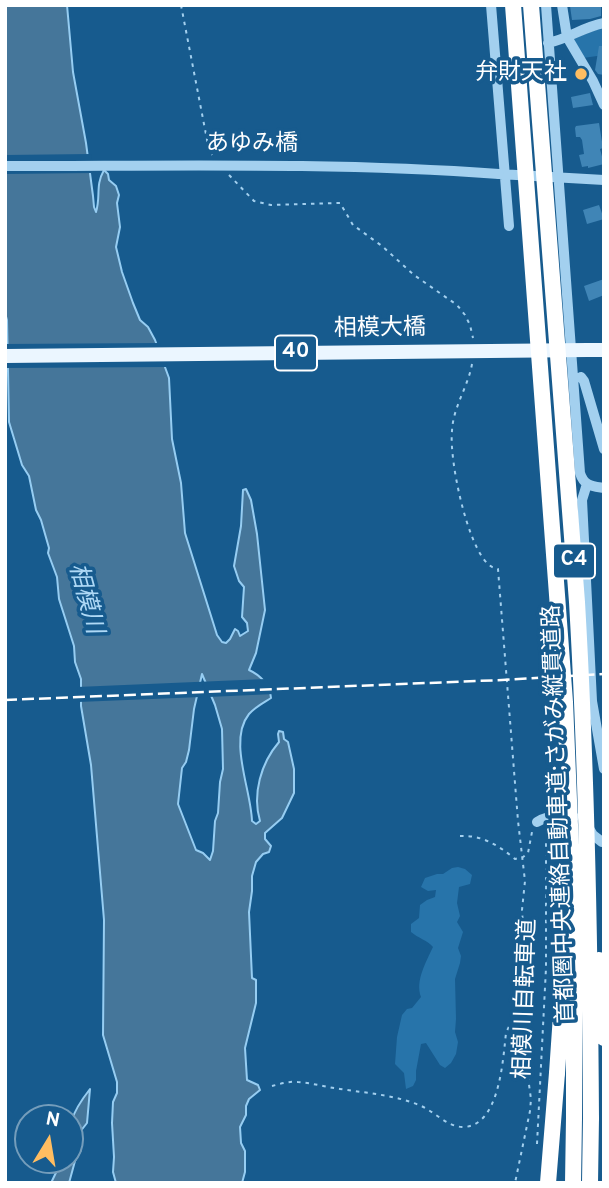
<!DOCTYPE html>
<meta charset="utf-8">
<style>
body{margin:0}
#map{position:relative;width:609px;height:1188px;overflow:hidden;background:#175b8e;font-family:Overpass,sans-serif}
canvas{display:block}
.frame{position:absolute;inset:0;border:7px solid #fff;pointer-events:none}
.north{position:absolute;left:14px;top:1104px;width:70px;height:70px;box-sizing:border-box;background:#175b8e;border:2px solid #749dbb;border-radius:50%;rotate:11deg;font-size:19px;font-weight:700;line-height:28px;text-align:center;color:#fff}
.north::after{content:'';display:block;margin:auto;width:24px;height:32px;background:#ffbd61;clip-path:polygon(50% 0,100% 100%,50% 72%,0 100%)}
</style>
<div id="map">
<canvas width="609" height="1188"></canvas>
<div class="frame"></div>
<div class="north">N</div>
</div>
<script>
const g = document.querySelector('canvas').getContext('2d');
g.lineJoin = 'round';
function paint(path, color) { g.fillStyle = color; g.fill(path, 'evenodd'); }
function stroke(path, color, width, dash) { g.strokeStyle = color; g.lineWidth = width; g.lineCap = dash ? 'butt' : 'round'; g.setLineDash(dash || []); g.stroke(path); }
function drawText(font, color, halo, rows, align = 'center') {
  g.font = font + ' Overpass,"Noto Sans JP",sans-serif'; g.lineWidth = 7; g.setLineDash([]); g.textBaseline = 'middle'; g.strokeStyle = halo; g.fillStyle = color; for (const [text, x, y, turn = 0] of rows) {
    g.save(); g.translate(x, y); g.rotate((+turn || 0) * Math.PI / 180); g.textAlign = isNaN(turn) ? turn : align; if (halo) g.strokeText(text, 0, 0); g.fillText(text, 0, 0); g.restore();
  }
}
const green = new Path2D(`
 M604,27V55L583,58L573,39Z
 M458,867L465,869L472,875L470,884L459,887L457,903L460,916L457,922L463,932L458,948L461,956L460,963L455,979L456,1019L455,1032L458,1042L456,1054L451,1063L445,1068L440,1065L426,1043L421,1044L416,1071V1080L413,1086L406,1089L404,1073L395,1064L397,1037L402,1015L407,1009L412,1008L421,997C415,981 426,962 433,947C427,940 418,938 411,932V924L419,918L420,905L427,900L435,897L436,890L428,891L421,887L425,878L437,874H443L452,868Z`);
const water = new Path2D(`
 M5,5H67L73,72L86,143L93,196L94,207L96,212C101,196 95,186 104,170L108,174L109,180L116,186L119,195L117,203L120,227L116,247L122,272L133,303L140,320L148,327L155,340L169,378L172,439L181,483L185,533L217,635L222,642L226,643L230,639L235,629L238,631L240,636L248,631L247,623L242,617L244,587L239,581L234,566L241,526L243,490L246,489L251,500L257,534L265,610L256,653L249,670C260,675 270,685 271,698C263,703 255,707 249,714C228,740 251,789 252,821L256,824L260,821C252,794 261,763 279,742L278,734L279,731L283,732L284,739L288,742L294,769V793L282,818L265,833V839L271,846L269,852L263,854L256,862L252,876V891L249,912L252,978L256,980V1003L245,1048L247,1080L258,1085L260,1090L249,1099L246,1106V1115L240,1127L241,1143L245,1151V1172L242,1183H116L113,1172L114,1157L112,1123L113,1102L117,1093V1082L103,1035L104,920L91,765L81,706V679L75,662L74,646L59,599L57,577L48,553L49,548L41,520L36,510L29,476L22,465L9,422L7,320L5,313ZM202,674L215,705L222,729L223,769L220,782L218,813L215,821L213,851L210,860L203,853L196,850L178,804L182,768L186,762L189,750L194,709Z
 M90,1089L87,1123L76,1137V1142L81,1150L75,1161L69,1183H51L62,1160H70C70,1147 69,1132 72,1120C75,1109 83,1098 90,1089Z`);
const pier = new Path2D(`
 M91,154L94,173L5,174V155Z
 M160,343L168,367L5,368V344Z
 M266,679L273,689L274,694L208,697L203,684L201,697L78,702L77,687Z`);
const building = new Path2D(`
 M601,5V16L590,19L572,20L570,6Z
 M599,46H604V75L598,74L595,70Z
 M590,93L593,105L573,108L571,97Z
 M599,123L603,148L600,149L604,164L588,168V166L582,167L579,155L584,154L582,140L580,137H576L575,128L576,126Z
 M599,205L604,219L587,224L583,210Z
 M604,279V295L589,301L584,286Z`);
const path = new Path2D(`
 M181,5L209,150L212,155
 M229,175L254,201L271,205L340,203L353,225L382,246L414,275L457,305L465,315L470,325L473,338
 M472,364C468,387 453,407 452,431C449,460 467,545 488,564C491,567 494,568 498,569L518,821L525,881L522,910L524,944L521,999L522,1035L531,1099L530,1111L515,1183
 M460,836C482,835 498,845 515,859L523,857L528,853L532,832
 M272,1086C280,1084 289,1081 298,1082C312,1083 326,1087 340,1089C367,1093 394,1095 419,1105C434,1111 446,1126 462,1127C500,1128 503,1058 506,1033C510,1024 512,1020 520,1017
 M537,1144L546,968V828`);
const minor = new Path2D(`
 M491,5L509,226
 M546,5L580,473C584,486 592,486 604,488
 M562,5L567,37L593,81L604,105
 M548,43C568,39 583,27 604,23
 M499,174L604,180
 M581,377L584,381L604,449
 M587,484L582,500L592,701L604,769
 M537,822C549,815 560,814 574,817
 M587,825L593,835L602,842H604`);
const major = new Path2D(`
 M587,350H604`);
const highway = new Path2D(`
 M548,1183L557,1073
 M573,1183L574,1118
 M590,1183L591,1118`);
const rail = new Path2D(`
 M5,700L502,680L604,674`);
const minorBridge = new Path2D(`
 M5,166C170,166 335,162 499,174`);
const majorBridge = new Path2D(`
 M5,356L587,350`);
const highwayBridge = new Path2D(`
 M513,5L565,702L574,923V1118
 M531,5L577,602C587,774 590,946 591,1118
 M599,960L604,1038
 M557,1073L565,957`);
const markers = [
 [581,74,7,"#ffbd61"]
];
const shields = [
 [296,353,42],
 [574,561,42]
];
const shieldNames = [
 ["40",296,353],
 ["C4",574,561]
];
const poiNames = [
 ["弁財天社",567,74]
];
const streetNames = [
 ["あゆみ橋",252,145],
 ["相模大橋",380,330,-1],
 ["首都圏中央連絡自動車道;さがみ縦貫道路",561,814,-92],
 ["相模川自転車道",527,999,-88]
];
const waterNames = [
 ["相模川",84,599,75]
];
paint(green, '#2774aa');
paint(water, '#45769a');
stroke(water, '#96cdf2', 2);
paint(pier, '#175b8e');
paint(building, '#4085b6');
stroke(path, '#a3d0ef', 2, [3.5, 5]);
stroke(minor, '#a3d0ef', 10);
stroke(major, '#ebf6ff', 14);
stroke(highway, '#fff', 16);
stroke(rail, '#fff', 2.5, [12, 5]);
stroke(minorBridge, '#a3d0ef', 10);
stroke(majorBridge, '#ebf6ff', 14);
stroke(highwayBridge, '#fff', 16);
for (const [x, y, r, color] of markers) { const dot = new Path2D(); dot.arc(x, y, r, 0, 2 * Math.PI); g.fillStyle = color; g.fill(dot); stroke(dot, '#175b8e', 2.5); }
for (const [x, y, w] of shields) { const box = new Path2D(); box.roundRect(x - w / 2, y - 17.5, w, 35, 5); g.fillStyle = '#175b8e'; g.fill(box); stroke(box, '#fff', 2); }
drawText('bold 21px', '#fff', null, shieldNames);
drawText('23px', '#fff', '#175b8e', poiNames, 'right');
drawText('23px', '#fff', '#175b8e', streetNames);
drawText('italic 24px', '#afd9f6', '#175b8e', waterNames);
</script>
